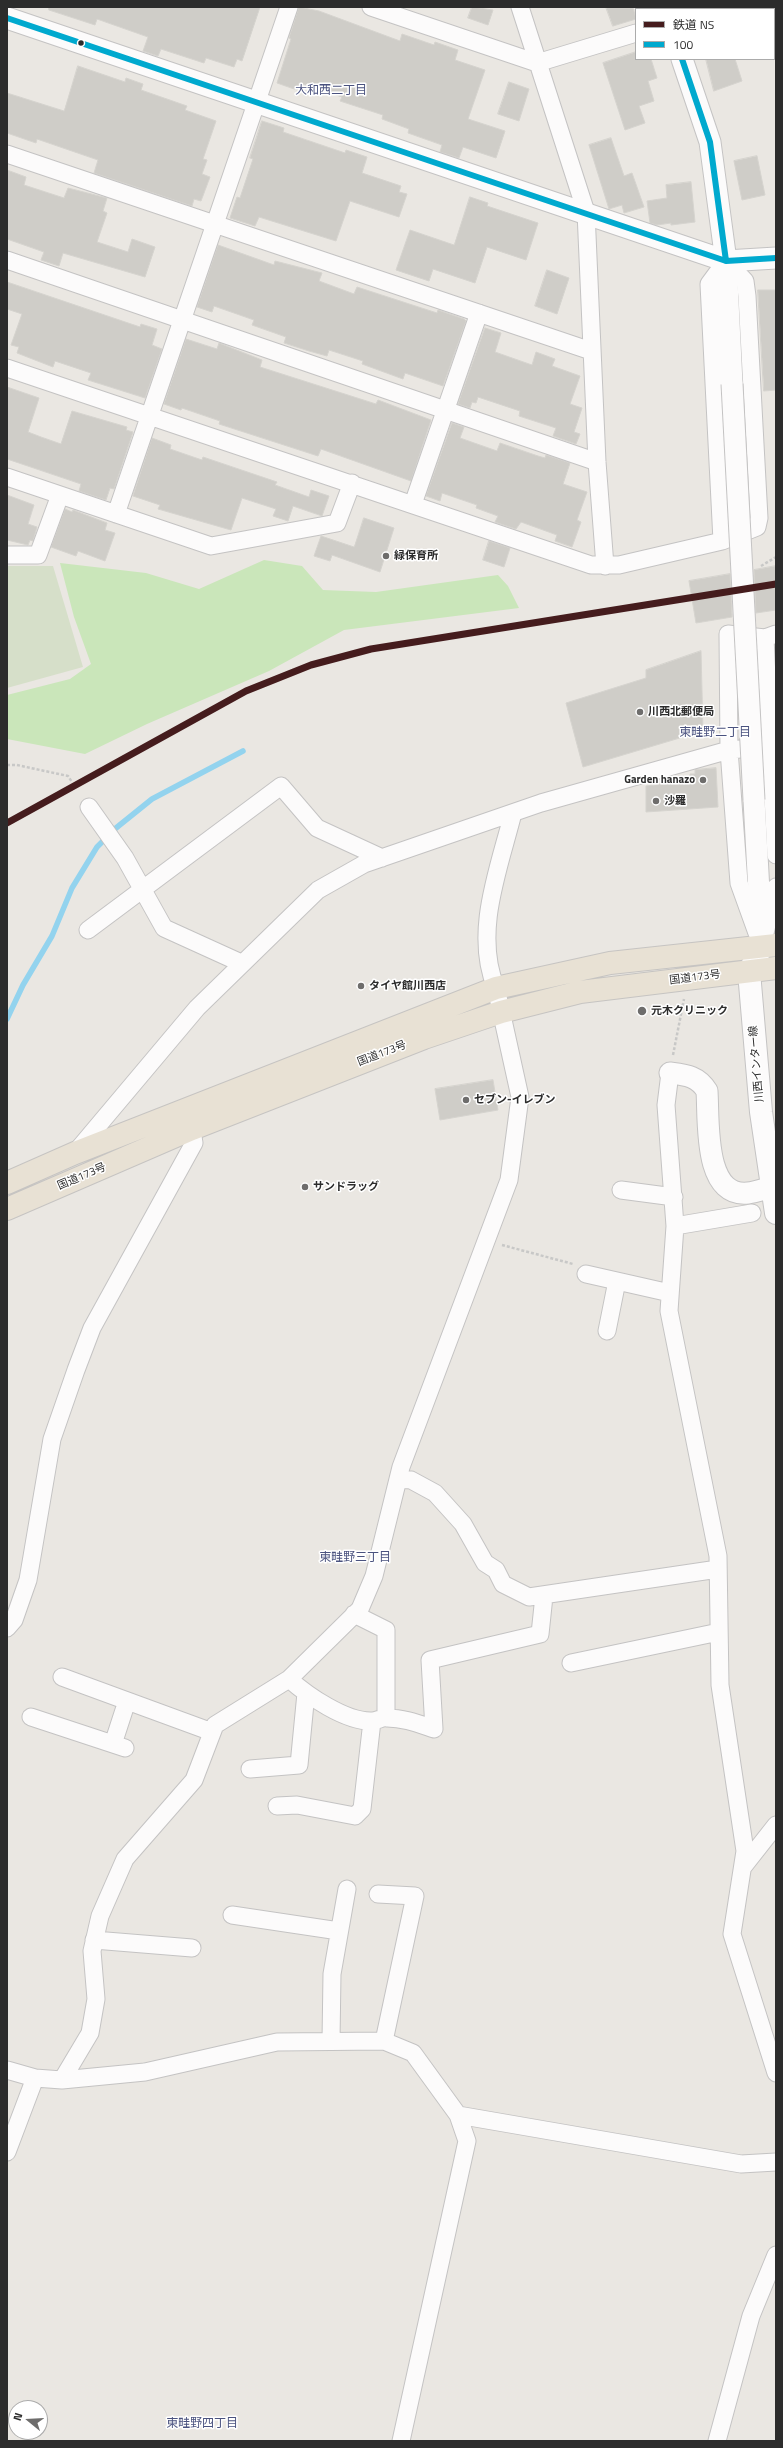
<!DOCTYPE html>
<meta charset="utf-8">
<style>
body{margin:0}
#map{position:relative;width:783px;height:2448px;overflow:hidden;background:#eae7e2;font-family:"Titillium Web","Noto Sans JP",sans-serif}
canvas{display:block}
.frame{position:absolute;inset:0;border:8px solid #2c2c2c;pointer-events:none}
.legend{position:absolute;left:635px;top:8px;width:140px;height:52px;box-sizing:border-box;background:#fff;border:1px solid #ababab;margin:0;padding:5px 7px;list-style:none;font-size:12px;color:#2c2c2c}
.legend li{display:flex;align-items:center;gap:8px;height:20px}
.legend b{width:20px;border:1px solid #ababab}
.north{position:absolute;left:8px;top:2400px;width:40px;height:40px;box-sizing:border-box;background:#fff;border:1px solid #ababab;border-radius:50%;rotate:288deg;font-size:11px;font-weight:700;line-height:16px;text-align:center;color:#2c2c2c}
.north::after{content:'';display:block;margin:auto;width:14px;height:18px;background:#6e6d6c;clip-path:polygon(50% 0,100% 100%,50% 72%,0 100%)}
</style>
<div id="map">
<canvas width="783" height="2448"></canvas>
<div class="frame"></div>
<ul class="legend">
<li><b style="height:5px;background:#451c1d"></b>鉄道 NS</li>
<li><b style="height:5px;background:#00a9ce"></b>100</li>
</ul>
<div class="north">N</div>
</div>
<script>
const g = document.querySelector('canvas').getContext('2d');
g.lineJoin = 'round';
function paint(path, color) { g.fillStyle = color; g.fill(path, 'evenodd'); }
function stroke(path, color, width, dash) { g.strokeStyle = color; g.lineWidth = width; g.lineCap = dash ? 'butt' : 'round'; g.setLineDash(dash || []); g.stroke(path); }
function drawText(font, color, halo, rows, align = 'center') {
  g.font = font + ' "Titillium Web","Noto Sans JP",sans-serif'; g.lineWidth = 3; g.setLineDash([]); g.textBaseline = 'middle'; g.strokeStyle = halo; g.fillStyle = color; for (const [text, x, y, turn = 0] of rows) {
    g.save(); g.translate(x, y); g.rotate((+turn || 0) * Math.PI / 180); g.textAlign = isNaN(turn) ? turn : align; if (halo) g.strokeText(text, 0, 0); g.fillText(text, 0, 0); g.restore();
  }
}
const green = new Path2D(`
 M264,560L302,566L323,590L376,592L498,575L508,586L519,608L344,630L269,671L147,724L85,754L7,739V695L70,679L91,664L74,617L60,563L146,573L199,589Z`);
const cemetery = new Path2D(`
 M7,566H53L83,667L7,688Z`);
const stream = new Path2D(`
 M7,1019L23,985L52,936L72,888L97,847L116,828L152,799L243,751`);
const building = new Path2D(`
 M49,7H260L242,61L237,59L234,67L206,58L204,63L161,49L158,56L143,51L148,37L97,19L95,25L49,10Z
 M299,7L319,11L400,41L402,34L434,45L435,42L458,50L455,60L485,70L468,119L505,131L496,158L463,147L459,158L440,152L442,145L408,133L409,129L382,119L383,115L340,101L342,97L299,83L297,90L277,83L291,39L289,38Z
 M472,7L493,10L488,25L468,18Z
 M606,7H633L636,19L613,26Z
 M636,52V59H651L657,78L648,81L654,101L639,106L645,123L625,130L603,63Z
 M706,59H735L742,81L714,91Z
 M78,66L125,82L126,78L143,84L141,90L187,106L185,110L216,121L203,159L207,160L202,174L210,177L201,201L194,199L192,206L94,173L98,160L37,139L36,143L7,133V93L64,111Z
 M509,82L529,89L519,121L498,114Z
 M262,121L284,128L283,132L345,153L346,150L367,157L362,173L401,186L399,192L407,194L399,217L350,201L336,241L259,217L255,226L230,218L237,197L240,198L253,159L250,158Z
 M611,138L624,176L632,173L644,207L624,213L622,205L609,209L589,145Z
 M757,156L765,195L742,200L734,161Z
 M7,170L26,177L24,185L64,198L68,188L107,198L103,211L107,213L97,242L128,252L132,239L155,247L145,277L63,253L59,266L41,260L44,252L7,239Z
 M691,182L695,222L671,225V223L657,225L650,223L647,201L667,198L666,185Z
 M470,197L488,203L487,206L538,223L526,260L487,247L475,283L433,269L429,281L396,270L410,230L454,245Z
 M218,245L274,265L275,261L322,273L319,281L354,294L357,287L437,313L438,310L464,319L466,321L443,386L405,373L403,379L362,364L363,361L329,350L327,356L309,351L284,343L286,337L252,325L254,320L214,306L212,312L197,307Z
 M547,270L569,278L557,314L535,306Z
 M7,282L140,327L141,324L157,329L152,345L162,349L145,398L88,380L91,373L55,361L53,367L17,353L19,347L11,345L22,314L7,309Z
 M758,290H776V390L764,391Z
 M485,328L501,333L495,352L532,365L536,352L555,359L552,366L580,376L570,404L582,408L574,432L580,434L576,444L553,436L556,428L519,416L520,411L478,397L476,403L472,402L470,408L458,404Z
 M186,339L217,349L219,343L262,360L260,367L376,404L378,400L431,420L411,481L321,449L318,456L219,424L220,421L182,408L181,410L164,404Z
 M7,387L39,398L28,432L41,437L61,444L72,411L127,427L126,430L133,432L114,489L110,488L106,500L79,491L81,484L7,459Z
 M452,423L464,427L460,438L497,451L500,443L538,456L545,458L546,455L570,463L563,484L587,492L577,520L581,522L572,547L555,541L557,535L521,522L516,529L495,522L498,516L476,508L477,505L442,493L440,501L426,496Z
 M152,438L171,445L170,449L202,460L203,457L277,482L275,485L309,497L311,490L329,496L322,516L293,506L288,521L273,516L276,509L242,498L231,530L158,509L160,505L133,496Z
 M7,495L34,505L28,524L37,527L33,541L30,540L28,545L7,540Z
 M65,509L72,512L73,510L107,523L105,530L115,533L105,561L78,551L76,556L51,547Z
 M364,518L394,528L380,572L332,555L330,561L314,556L321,536L354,547Z
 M489,541L510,548L504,567L483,560Z
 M776,566V610L756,613L754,570Z
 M730,574L732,617L696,623L689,581Z
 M701,651L703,731L583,767L566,703L646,678V670Z
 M716,768L718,807L646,812V786L690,781V774H695V770Z
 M493,1080L498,1110L440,1120L435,1089Z`);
const path = new Path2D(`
 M761,566L776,557
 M7,765H17L68,776L72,782
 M673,1055L684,999
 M502,1245L573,1264`);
const minor = new Path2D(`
 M371,7L537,63L636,33
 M520,7L586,212L597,462L605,566
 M713,9L719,7
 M7,154L591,351
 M7,260L597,462
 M7,368L591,565H619L722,541L757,527L759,518L747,296L745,281L726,261L709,284L722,541
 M7,477L211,546L337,523L352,483
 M413,504L479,313
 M116,514L289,7
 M7,555H38L60,495
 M765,638L776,855
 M89,807L125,858L164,928L241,963
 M88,930L281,786L317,828L382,858
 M757,933L739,883L729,750L728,634L765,638L776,634
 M765,933L776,887
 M670,1073L666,1105L675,1226L669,1311L718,1556L720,1685L745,1851L732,1934L776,2073
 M75,1153L197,1008L318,890L364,864L541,803L729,750L776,746
 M621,1190L674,1197
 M675,1226L752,1213
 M586,1274L670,1293
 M607,1331L617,1281
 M398,1479L411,1480L435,1493L463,1524L485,1563L496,1570L503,1584L529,1597L718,1569
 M354,1614L386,1630V1717
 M7,1628L14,1620L28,1580L52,1439L76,1370L92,1328L194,1143L190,1119
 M571,1663L719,1632
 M62,1677L212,1732
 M289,1679C308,1696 346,1722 372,1721C377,1721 382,1717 387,1718C404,1718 419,1724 434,1729L430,1660L540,1634L544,1596
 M31,1717L125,1748
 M113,1744L127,1701
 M250,1769L299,1765L306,1693
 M277,1806L297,1805L355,1816L362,1809L372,1721
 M743,1867L776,1825
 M378,1894L415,1896L384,2041
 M232,1915L339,1931
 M94,1940L192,1948
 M331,2041L332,1974L347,1889
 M7,2070L35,2078L62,2080L145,2072L277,2042L384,2041L413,2053L458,2115L467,2141L401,2441
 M62,2080L90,2033L96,1999L92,1951L100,1916L125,1859L194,1780L215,1725L289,1679L360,1609L374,1576L401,1467L509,1180L520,1097L496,988C473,932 499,869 513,813
 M458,2115L741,2164L776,2162
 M7,2152L35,2078
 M717,2441L751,2316L776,2255`);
const tertiary = new Path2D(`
 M665,7L666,9
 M7,18L726,261L776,258
 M682,59L710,142L726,261L732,384
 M754,800L762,946
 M670,1073C686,1075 698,1076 707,1091C709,1120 703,1198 748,1193C756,1192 764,1189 772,1187`);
const secondary = new Path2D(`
 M762,946L749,972L761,1112L776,1213`);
const trunk = new Path2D(`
 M7,1183L75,1153L496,988L610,963L776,945
 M7,1209L192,1129L424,1038L501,1012L580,992L776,968`);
const tertiaryBridge = new Path2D(`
 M732,384L754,800`);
const bus1 = new Path2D(`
 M7,18L726,261L776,258
 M682,59L710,142L726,261`);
const rail1 = new Path2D(`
 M7,823L246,691L311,665L371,649L776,584`);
const markers = [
 [81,43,3.5,"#2c2c2c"],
 [386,556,4,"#6e6d6c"],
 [640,712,4,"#6e6d6c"],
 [703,780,4,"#6e6d6c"],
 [656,801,4,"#6e6d6c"],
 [361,986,4,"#6e6d6c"],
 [642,1011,5,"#6e6d6c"],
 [466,1100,4,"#6e6d6c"],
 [305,1187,4,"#6e6d6c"]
];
const poiNames = [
 ["緑保育所",394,556],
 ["川西北郵便局",648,712],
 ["Garden hanazo",695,780,"right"],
 ["沙羅",664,801],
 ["タイヤ館川西店",369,986],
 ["元木クリニック",651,1011],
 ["セブン-イレブン",474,1100],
 ["サンドラッグ",313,1187]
];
const streetNames = [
 ["国道173号",695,978,-7],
 ["国道173号",382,1054,-21],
 ["川西インター線",757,1064,-95],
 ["国道173号",82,1177,-23]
];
const neighbourhoodNames = [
 ["大和西二丁目",331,91],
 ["東畦野二丁目",715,733],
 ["東畦野三丁目",355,1558],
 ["東畦野四丁目",202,2424]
];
paint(green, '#cae6ba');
paint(cemetery, '#d6dfc9');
stroke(stream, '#93d3ee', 5.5);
paint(building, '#cfcdc8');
stroke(building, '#d5d3ce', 1);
stroke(minor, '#c4c3c3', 19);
stroke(tertiary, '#c4c3c3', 23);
stroke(secondary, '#c4c3c3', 24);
stroke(trunk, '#c6c4c2', 24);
stroke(path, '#c8c8c7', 2.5, [3, 2]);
stroke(minor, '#fcfbfb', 17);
stroke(tertiary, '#fcfbfb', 21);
stroke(secondary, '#fcfbfb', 22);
stroke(trunk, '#e8e1d4', 22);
stroke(tertiaryBridge, '#c4c3c3', 23, []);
stroke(tertiaryBridge, '#fcfbfb', 21);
stroke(bus1, '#00a9ce', 6);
stroke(rail1, '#451c1d', 7);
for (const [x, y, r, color] of markers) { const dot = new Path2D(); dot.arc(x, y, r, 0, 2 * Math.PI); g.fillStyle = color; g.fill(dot); stroke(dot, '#fff', 1.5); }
drawText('bold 11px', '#2c2c2c', '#fff', poiNames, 'left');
drawText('11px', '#2c2c2c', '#fff', streetNames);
drawText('12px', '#4a527f', '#fff', neighbourhoodNames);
</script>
